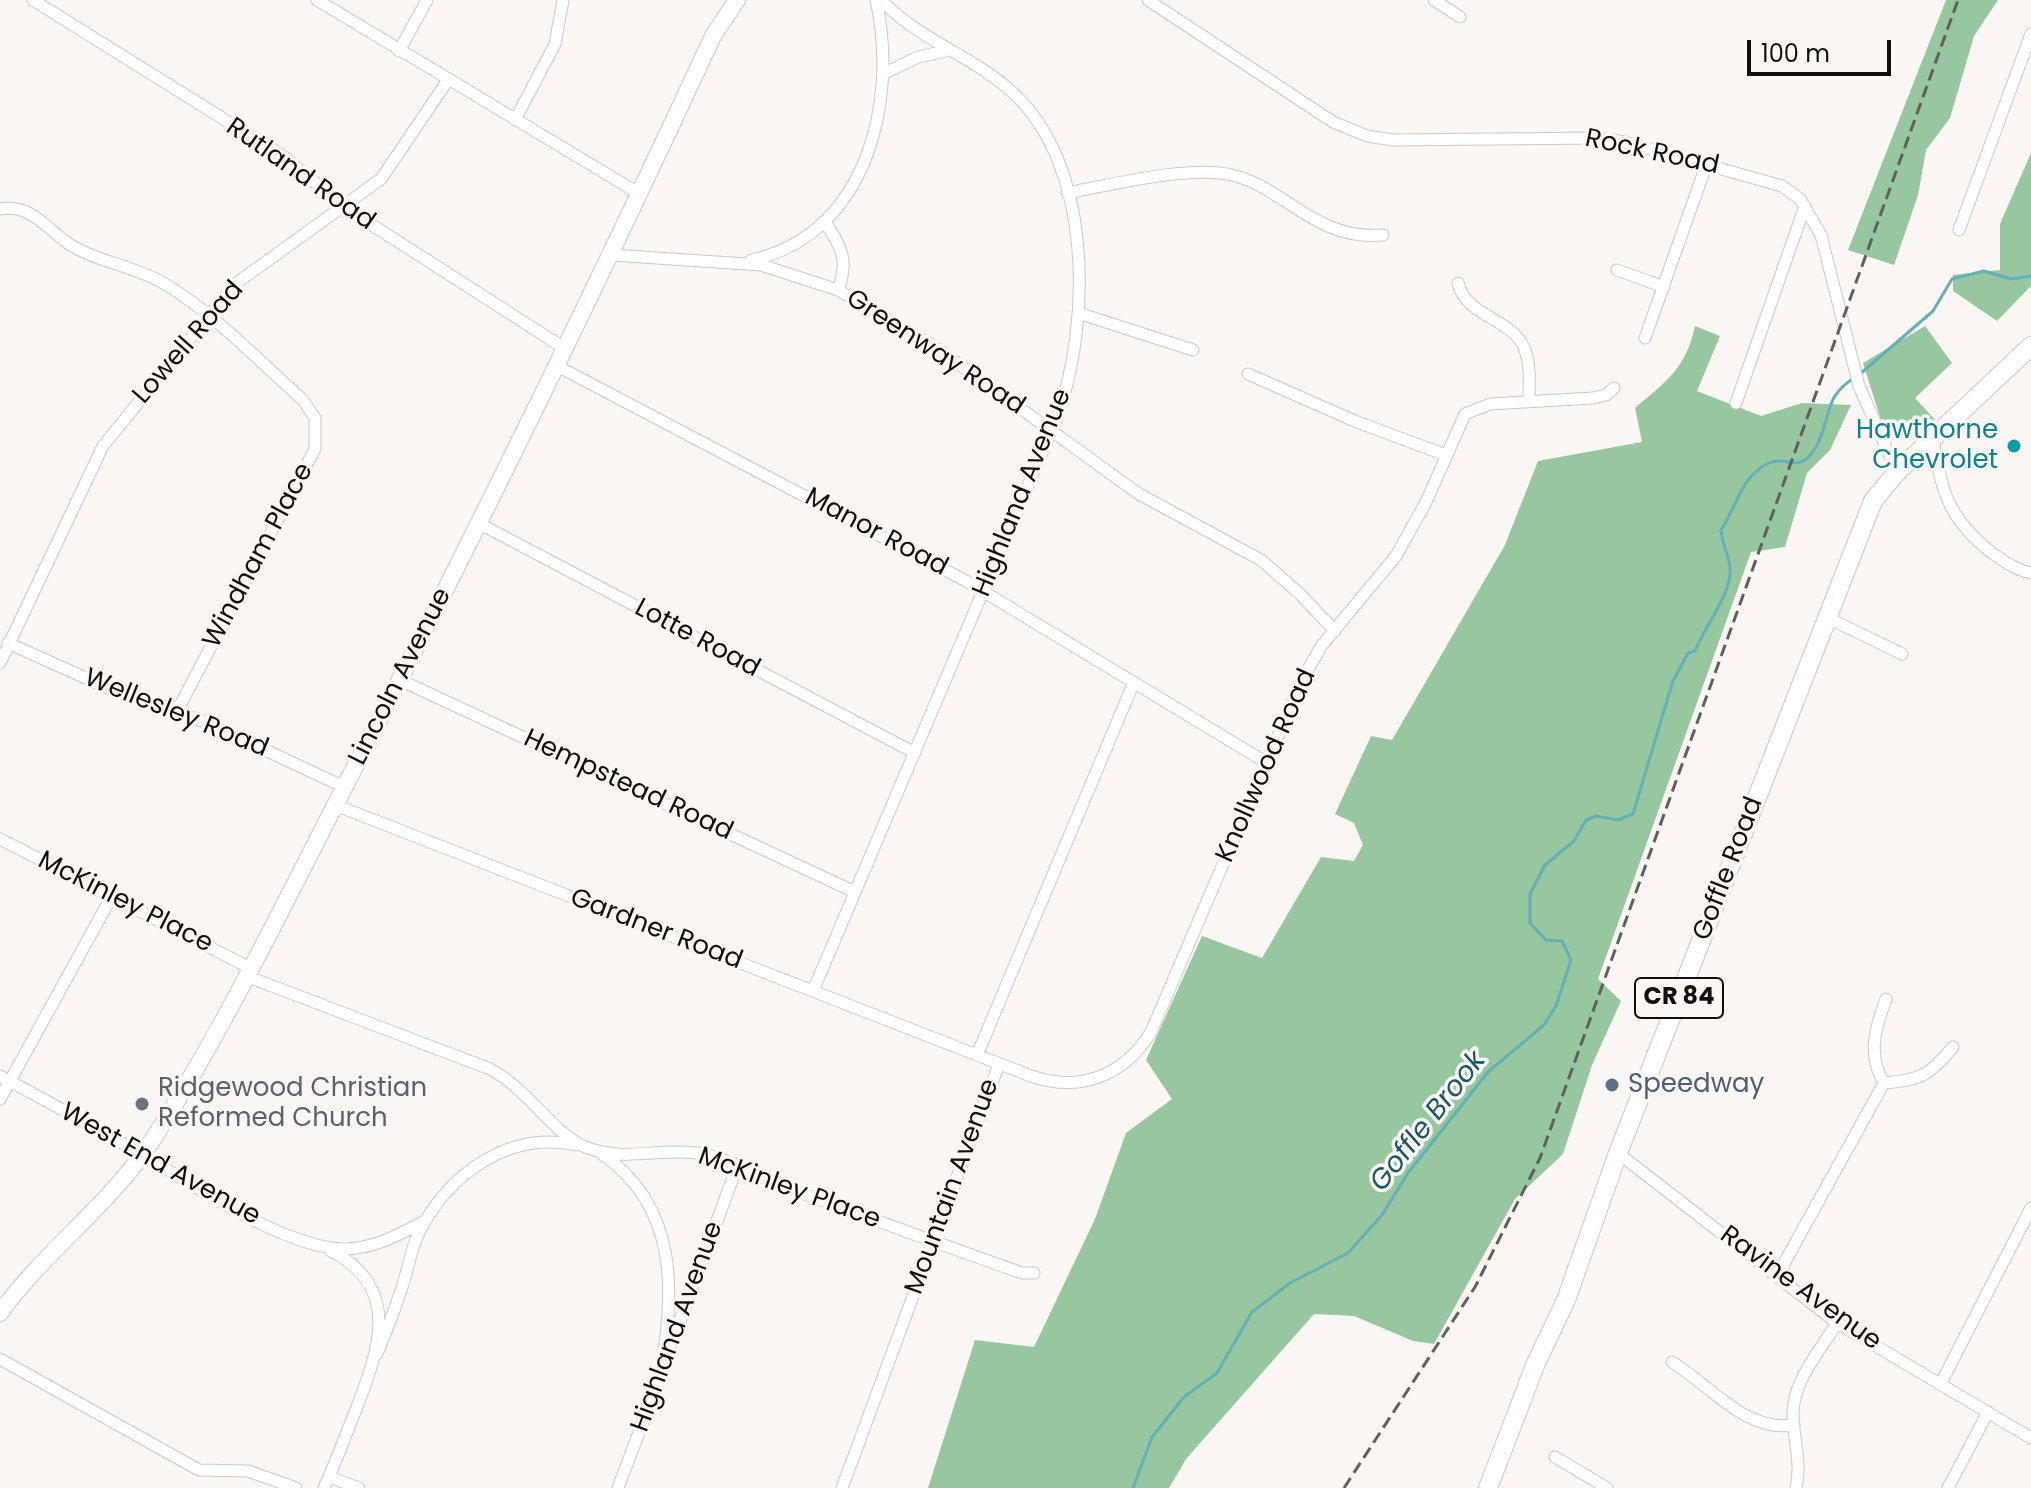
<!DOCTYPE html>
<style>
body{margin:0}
#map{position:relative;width:2031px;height:1488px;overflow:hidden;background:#fcf7f4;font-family:Poppins,sans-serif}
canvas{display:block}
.scale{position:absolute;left:1747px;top:40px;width:144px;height:36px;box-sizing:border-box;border:4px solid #12100f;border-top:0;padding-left:10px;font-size:24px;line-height:28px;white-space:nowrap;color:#12100f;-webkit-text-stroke:6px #fcf7f4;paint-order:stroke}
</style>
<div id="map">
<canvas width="2031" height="1488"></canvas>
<div class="scale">100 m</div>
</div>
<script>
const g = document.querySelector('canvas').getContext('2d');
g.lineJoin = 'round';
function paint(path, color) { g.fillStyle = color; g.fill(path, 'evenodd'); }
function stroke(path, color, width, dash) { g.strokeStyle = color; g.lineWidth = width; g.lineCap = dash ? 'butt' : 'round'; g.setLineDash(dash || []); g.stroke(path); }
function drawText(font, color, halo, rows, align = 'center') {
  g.font = font + ' Poppins,sans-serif'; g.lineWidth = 7; g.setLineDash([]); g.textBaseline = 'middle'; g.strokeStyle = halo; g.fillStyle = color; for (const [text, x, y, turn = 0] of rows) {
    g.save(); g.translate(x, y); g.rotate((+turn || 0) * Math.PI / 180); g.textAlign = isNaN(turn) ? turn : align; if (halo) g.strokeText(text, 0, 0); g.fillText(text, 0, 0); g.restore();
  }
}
const forest = new Path2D(`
 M1946,0H1998L1974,36L1950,118L1926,150L1918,195L1894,265L1848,250Z
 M2031,153V286L1997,321L1953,291V275L2000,270V224Z
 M1695,326L1720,336L1697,391L1761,416L1802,403L1851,405L1830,450L1807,473L1785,547L1751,552L1598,979L1621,1001L1592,1065L1563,1154L1515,1199L1434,1344L1413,1341L1354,1316L1314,1314L1186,1459L1169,1488H928L975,1340L1034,1347L1095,1219L1126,1133L1172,1099L1146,1060L1202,936L1262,958L1321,857L1354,861L1363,845L1354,823L1335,814L1371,736L1392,740L1505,545L1538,461L1642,442L1635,408C1667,381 1686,368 1695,326Z
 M1925,326L1952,363L1915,398L1937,422L1920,432L1885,433L1863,363Z`);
const stream = new Path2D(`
 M1860,374L1933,311L1952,279L1984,271L2011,279L2031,276
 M1133,1488L1152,1437L1184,1397L1217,1373L1252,1312L1290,1283L1348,1253L1382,1215L1408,1173L1488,1072L1544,1025L1556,1006L1571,960L1562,941L1546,940L1530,923V894L1545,865L1574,841L1586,820L1596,816L1618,820L1633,814L1673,681L1688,653L1695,651C1704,628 1733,591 1730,568C1729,555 1722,544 1721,530C1736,508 1741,477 1767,464C1788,453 1798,477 1816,447C1832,419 1822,398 1854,378`);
const street = new Path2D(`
 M33,0L286,158L341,205L567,350
 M317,0L640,194
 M1148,0L1333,122L1367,136L1393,140L1599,138L1625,142L1782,186L1800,199L1821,235L1859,386L1897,472
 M1434,0L1460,17
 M399,51L427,0
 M885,73L918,57L946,51
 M515,120L555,44L563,0
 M1067,193C1110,185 1190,165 1232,175C1286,188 1315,241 1383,235
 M0,209C33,203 48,232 74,247C102,263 137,267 165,284C215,314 259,361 303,400L315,418V449L177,711
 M826,223C842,249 849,261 838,290
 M1959,230L2031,34
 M612,255L761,265L838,290L935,347L1139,494L1261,560L1299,593L1335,631
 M751,260C866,236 899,102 876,0
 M1617,270L1664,287
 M1458,283C1466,318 1514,318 1525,350C1531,365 1529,385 1529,401
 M1078,313L1193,350
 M1645,338L1707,163
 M559,367L966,581L1267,763
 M1248,374L1357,422L1446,455
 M1736,403L1805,206
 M1933,439C1942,493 1948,518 1992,553C2005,562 2016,570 2031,573
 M480,524L915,753
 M1826,617L1902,654
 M8,643L110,689L208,723L344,787
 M0,663L103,446L235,284L381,179L448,80
 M400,680L855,892
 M335,805L1031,1076C1079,1093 1124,1076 1151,1032L1302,680L1322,645L1396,556L1426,502L1465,414L1490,404L1593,398L1606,395L1614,388
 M0,839L250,968
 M246,976L490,1069C528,1089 550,1130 583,1146C625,1165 670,1143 715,1157C738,1163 759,1177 782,1186C862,1215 942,1245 1022,1273H1034
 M813,991L1058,415C1091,320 1093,164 1011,91C971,55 919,40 881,0
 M977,1055L1134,682
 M0,1076C47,1101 94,1127 140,1153C192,1184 284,1248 344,1249C374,1249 400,1234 425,1221
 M1884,1083C1867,1055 1875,1029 1886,999
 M1884,1083C1921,1080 1929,1076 1953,1047
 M0,1099L112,896
 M1618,1153L1837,1323L2031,1438
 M603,1155C679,1207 675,1295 660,1375
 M1777,1276L1884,1083
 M671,1345L737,1167
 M377,1354C386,1331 396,1308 403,1284C408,1269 411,1251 417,1237C445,1176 508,1130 576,1145
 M0,1359L199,1470L248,1471L296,1488
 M1672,1362C1710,1385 1746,1433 1794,1425
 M1941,1383L2031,1208
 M1555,1457L1607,1488
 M329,1477L359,1488
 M324,1488C336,1462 346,1434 357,1407C379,1349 402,1287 331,1251
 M618,1488L663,1369
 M842,1488L999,1064
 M1796,1488C1802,1462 1793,1439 1793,1413C1793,1381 1821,1349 1837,1323
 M1948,1488L1988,1412`);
const secondary = new Path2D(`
 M0,1313C46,1249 113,1203 155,1136C232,1015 293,885 359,759C482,521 600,280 713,36L737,0`);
const primary = new Path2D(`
 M1488,1488L1536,1363L1566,1300L1618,1153L1873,501L1897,472L2031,346`);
const rail = new Path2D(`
 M1344,1488L1475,1287L1540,1158L1958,0`);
const markers = [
 [2014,446,8,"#0f9aa8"],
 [1612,1085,8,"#5c6f8a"],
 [142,1104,8,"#6b7280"]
];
const shields = [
 [1679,998,88]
];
const shieldNames = [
 ["CR 84",1679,998]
];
const streetNames = [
 ["Rock Road",1652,153,12],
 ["Rutland Road",300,175,35],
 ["Lowell Road",189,343,-49],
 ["Greenway Road",935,353,33],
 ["Highland Avenue",1023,493,-68],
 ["Manor Road",876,533,28],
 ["Windham Place",259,556,-62],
 ["Lotte Road",697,639,28],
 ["Lincoln Avenue",401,677,-63],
 ["Wellesley Road",176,714,22],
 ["Knollwood Road",1267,766,-66],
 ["Hempstead Road",628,786,25],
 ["Goffle Road",1729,869,-69],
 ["McKinley Place",125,903,27],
 ["Gardner Road",656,930,21],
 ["West End Avenue",160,1165,29],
 ["Mountain Avenue",953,1187,-70],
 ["McKinley Place",789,1189,20],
 ["Ravine Avenue",1800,1289,36],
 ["Highland Avenue",678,1327,-70]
];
const cultureNames = [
 ["Hawthorne",1998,431],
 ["Chevrolet",1998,461]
];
const serviceNames = [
 ["Speedway",1628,1085]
];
const worshipNames = [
 ["Ridgewood Christian",158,1089],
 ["Reformed Church",158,1119]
];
const waterNames = [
 ["Goffle Brook",1429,1122,-52]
];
paint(forest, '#97c79e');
stroke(stream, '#63b0b7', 3);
stroke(street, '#cdc8c5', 13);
stroke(secondary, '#cdc8c5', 18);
stroke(primary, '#cdc8c5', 20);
stroke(street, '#fff', 11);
stroke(secondary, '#fff', 16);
stroke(primary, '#fff', 18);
stroke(rail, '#625f5e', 3, [12, 6]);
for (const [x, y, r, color] of markers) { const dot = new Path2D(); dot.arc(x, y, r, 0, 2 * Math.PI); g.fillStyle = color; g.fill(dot); stroke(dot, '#fcf7f4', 3); }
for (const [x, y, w] of shields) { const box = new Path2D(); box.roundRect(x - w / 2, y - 20, w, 40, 6); g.fillStyle = '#fcf7f4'; g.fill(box); stroke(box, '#12100f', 2); }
drawText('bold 24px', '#12100f', null, shieldNames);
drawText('26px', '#12100f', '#fcf7f4', streetNames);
drawText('26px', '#0d838f', '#fcf7f4', cultureNames, 'right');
drawText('26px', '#4e5e75', '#fcf7f4', serviceNames, 'left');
drawText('26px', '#5b616d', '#fcf7f4', worshipNames, 'left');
drawText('italic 28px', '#185a5f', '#fcf7f4', waterNames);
</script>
